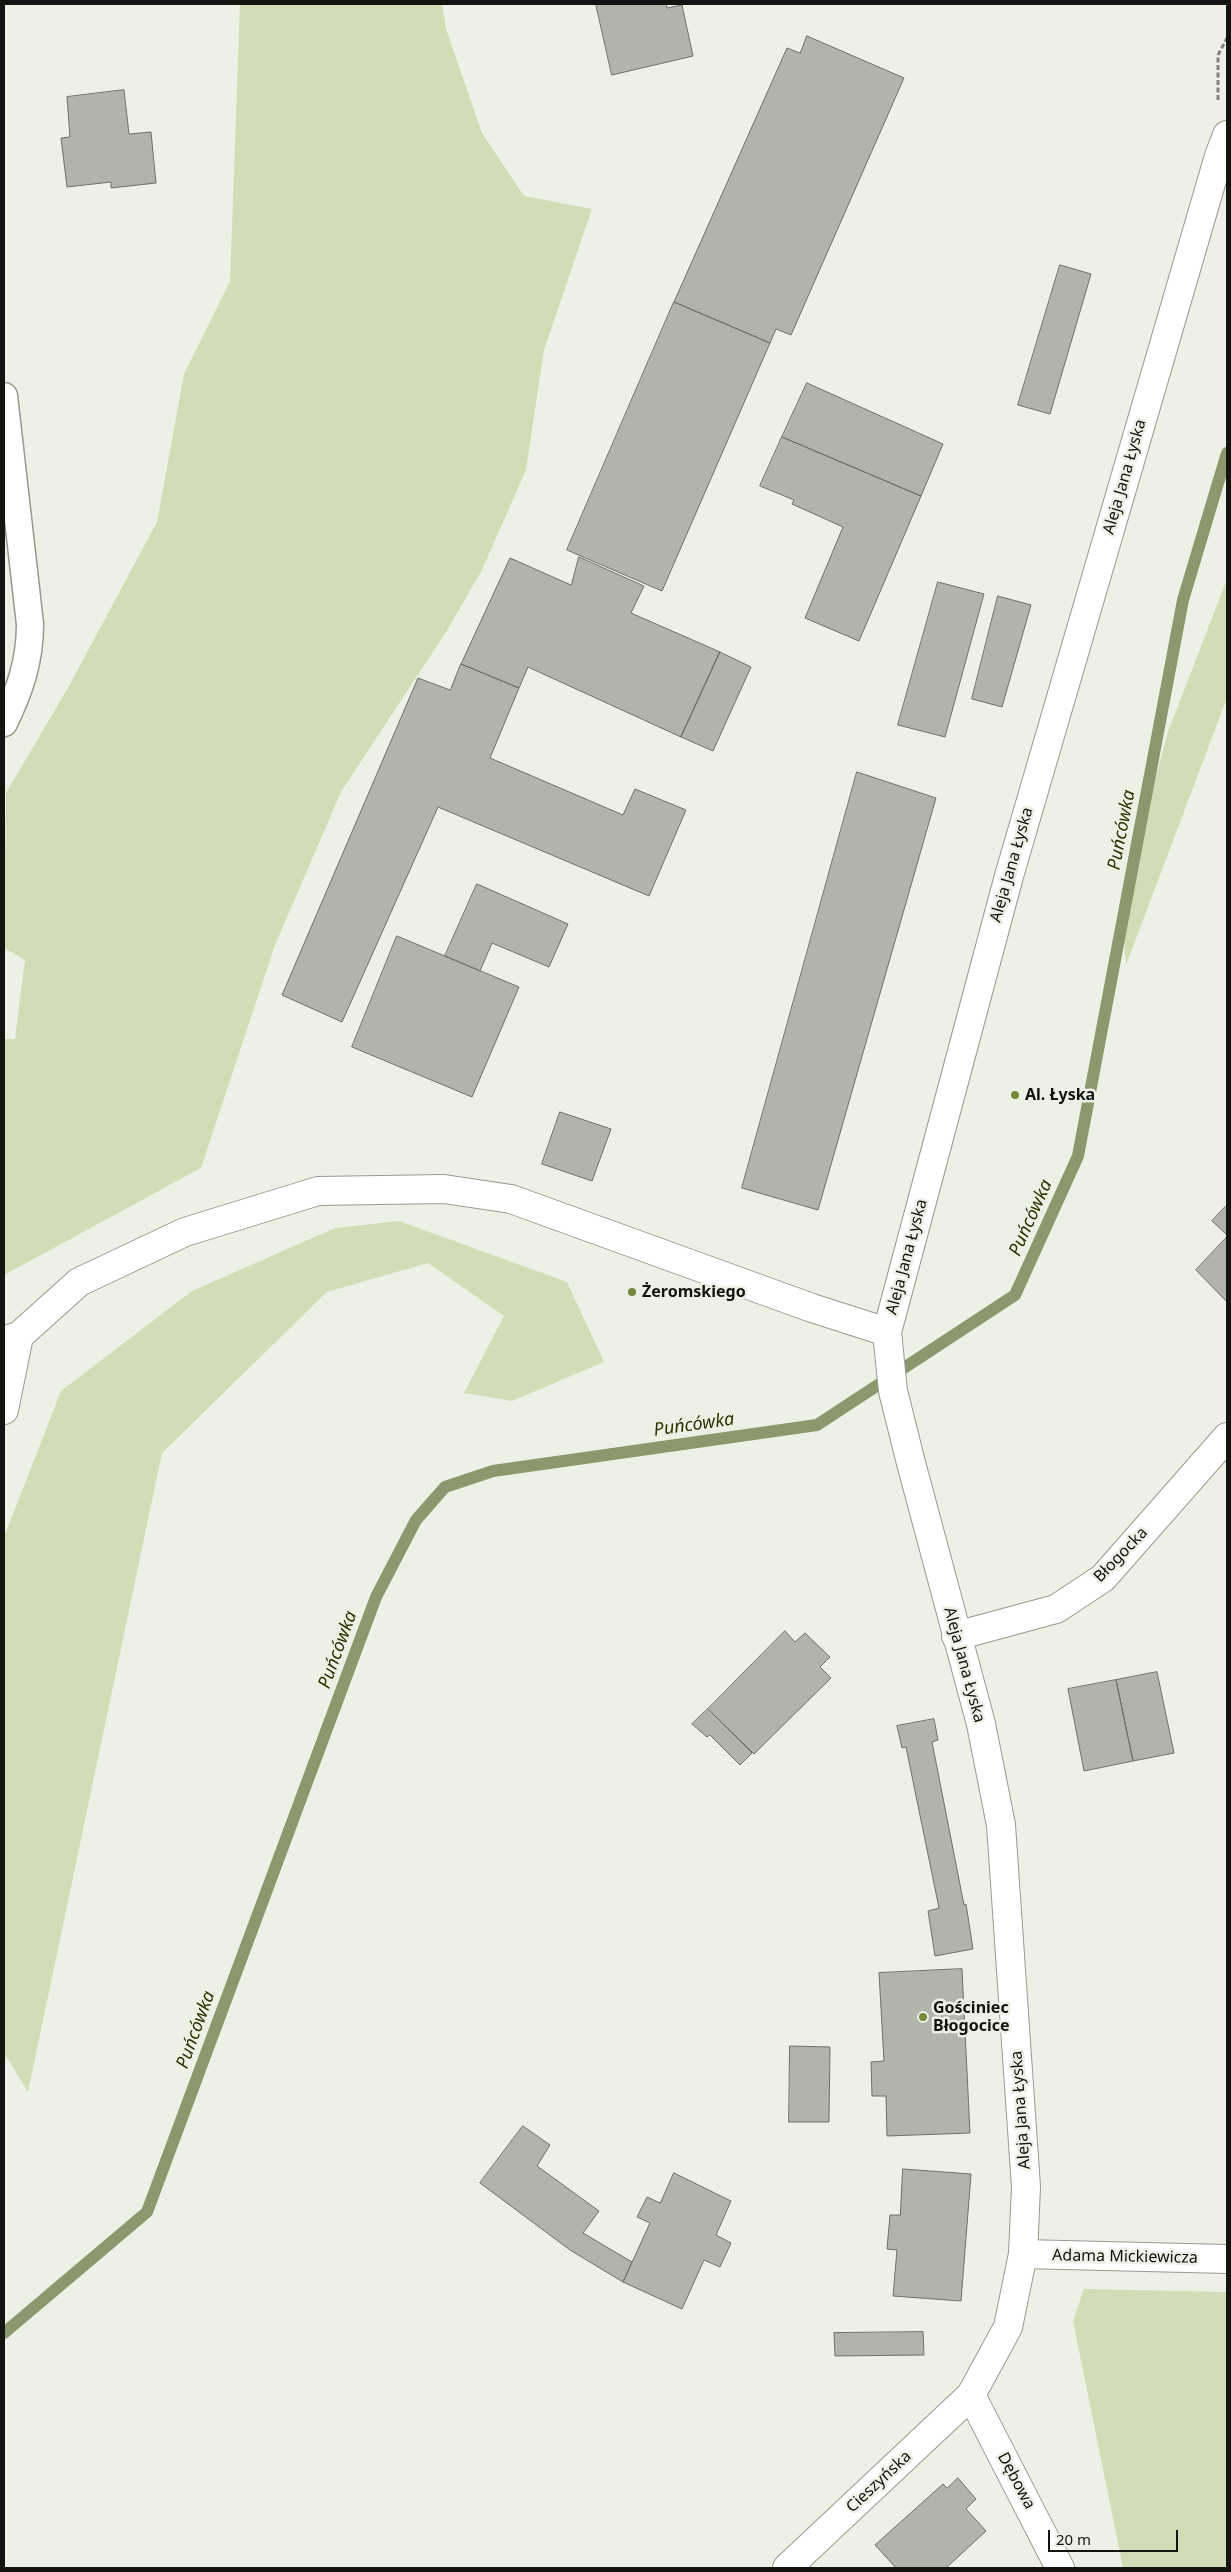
<!DOCTYPE html>
<meta charset="utf-8">
<style>
body{margin:0}
#map{position:relative;width:1231px;height:2572px;overflow:hidden;background:#edf1e5;font-family:"Noto Sans",sans-serif}
canvas{display:block}
.frame{position:absolute;inset:0;border:5px solid #131410;pointer-events:none}
.scale{position:absolute;left:1048px;top:2530px;width:130px;height:22px;box-sizing:border-box;border:2px solid #131410;border-top:0;padding-left:6px;font-size:15px;line-height:18px;white-space:nowrap;color:#131410;-webkit-text-stroke:4px #edf1e5;paint-order:stroke}
</style>
<div id="map">
<canvas width="1231" height="2572"></canvas>
<div class="frame"></div>
<div class="scale">20 m</div>
</div>
<script>
const g = document.querySelector('canvas').getContext('2d');
g.lineJoin = 'round';
function paint(path, color) { g.fillStyle = color; g.fill(path, 'evenodd'); }
function stroke(path, color, width, dash) { g.strokeStyle = color; g.lineWidth = width; g.lineCap = dash ? 'butt' : 'round'; g.setLineDash(dash || []); g.stroke(path); }
function drawText(font, color, halo, rows, align = 'center') {
  g.font = font + ' "Noto Sans",sans-serif'; g.lineWidth = 5; g.setLineDash([]); g.textBaseline = 'middle'; g.strokeStyle = halo; g.fillStyle = color; for (const [text, x, y, turn = 0] of rows) {
    g.save(); g.translate(x, y); g.rotate((+turn || 0) * Math.PI / 180); g.textAlign = isNaN(turn) ? turn : align; if (halo) g.strokeText(text, 0, 0); g.fillText(text, 0, 0); g.restore();
  }
}
const green = new Path2D(`
 M240,4H442L446,29L482,133L524,196L592,209L544,350L526,470L481,572L446,632L341,792L275,945L201,1168L4,1275V1039H15L25,960L4,948L6,793L69,686L157,522L184,374L230,281Z
 M1227,579V698L1126,965L1121,903L1168,732Z
 M399,1221L567,1282L604,1362L512,1401L464,1393L504,1316L428,1263L327,1292L162,1453L28,2092L4,2053V1537L61,1391L192,1291L335,1228Z
 M1084,2289L1227,2292V2568H1123L1073,2321Z`);
const stream = new Path2D(`
 M4,2333L147,2212L376,1597L416,1520L445,1487L493,1471L817,1425L1015,1295L1078,1156L1183,600L1227,453`);
const building = new Path2D(`
 M596,4H666L667,8L682,5L693,56L612,75Z
 M807,36L904,78L791,335L776,329L770,343L674,302L787,48L800,53Z
 M124,90L129,134L151,132L156,183L111,188V182L67,187L61,138L70,137L67,97Z
 M1060,265L1091,274L1050,414L1018,405Z
 M674,302L770,343L662,591L567,550Z
 M807,383L943,444L921,496L782,437Z
 M782,437L921,496L859,641L805,618L843,527L792,504L794,500L760,486Z
 M579,557L644,586L631,613L720,652L681,737L528,667L519,688L461,664L510,558L571,585Z
 M938,582L984,594L945,737L898,725Z
 M998,596L1031,605L1002,707L972,699Z
 M720,652L751,667L713,751L681,737Z
 M461,664L519,688L490,758L623,815L635,789L686,810L649,896L438,807L342,1022L282,995L418,678L450,690Z
 M857,772L936,798L818,1210L742,1188Z
 M477,884L568,924L549,967L492,943L480,971L445,956Z
 M397,936L519,987L472,1097L352,1047Z
 M560,1112L611,1129L592,1181L542,1164Z
 M1227,1205V1235L1212,1221Z
 M1227,1237V1302L1196,1270Z
 M785,1631L795,1642L805,1633L830,1657L820,1667L831,1678L754,1754L708,1709Z
 M1157,1672L1174,1753L1133,1761L1116,1680Z
 M1116,1680L1133,1761L1084,1771L1068,1689Z
 M708,1709L752,1753L740,1765L710,1735L707,1737L692,1724Z
 M934,1719L938,1740L932,1742L964,1905L966,1904L973,1949L935,1956L928,1911L939,1908L906,1747L902,1748L897,1726Z
 M962,1969L970,2133L887,2136L886,2096H872L871,2062L884,2061L879,1973Z
 M790,2046L830,2047L829,2122H789Z
 M523,2126L550,2145L537,2166L599,2211L583,2233L632,2262L623,2282L570,2250L480,2183Z
 M903,2169L971,2174L961,2301L893,2296L897,2250L887,2249L890,2215H900Z
 M674,2173L731,2201L716,2235L731,2243L720,2267L704,2260L682,2309L623,2282L650,2223L637,2217L647,2197L660,2203Z
 M923,2332L924,2355L835,2356L834,2333Z
 M958,2478L976,2499L966,2509L986,2531L946,2568H896L875,2545L943,2484L947,2488Z`);
const path = new Path2D(`
 M1218,100V55L1227,38`);
const service = new Path2D(`
 M4,396L30,624C30,661 20,690 4,723`);
const minor = new Path2D(`
 M4,1340L19,1336L79,1282L185,1232L318,1191L444,1189L511,1199L812,1308L887,1332
 M4,1410L19,1336
 M956,1636L1056,1609L1103,1578L1227,1437
 M1023,2254L1227,2259
 M971,2395L1060,2568`);
const tertiary = new Path2D(`
 M787,2568L971,2395L1008,2327L1023,2254L1026,2187L1001,1825L981,1724L911,1463L893,1391L887,1332L1009,876L1219,156L1227,135`);
const markers = [
 [1015,1095,5,"#768939"],
 [632,1292,5,"#768939"],
 [923,2017,5,"#768939"]
];
const streetNames = [
 ["Aleja Jana Łyska",1125,477,-74],
 ["Aleja Jana Łyska",1012,865,-74],
 ["Aleja Jana Łyska",907,1257,-75],
 ["Błogocka",1121,1555,-46],
 ["Aleja Jana Łyska",964,1665,75],
 ["Aleja Jana Łyska",1021,2110,-94],
 ["Adama Mickiewicza",1125,2257,1],
 ["Dębowa",1016,2481,62],
 ["Cieszyńska",879,2482,-43]
];
const poiNames = [
 ["Al. Łyska",1025,1095],
 ["Żeromskiego",642,1292],
 ["Gościniec",933,2008],
 ["Błogocice",933,2026]
];
const waterNames = [
 ["Puńcówka",1122,830,-79],
 ["Puńcówka",1031,1218,-66],
 ["Puńcówka",694,1425,-8],
 ["Puńcówka",338,1650,-70],
 ["Puńcówka",196,2030,-70]
];
paint(green, '#d2ddb7');
stroke(stream, '#8b976c', 12);
paint(building, '#b1b4a9');
stroke(building, '#6d7067', 1);
stroke(service, '#979a90', 29);
stroke(minor, '#979a90', 30);
stroke(tertiary, '#979a90', 30);
stroke(path, '#81837b', 3, [5, 2.5]);
stroke(service, '#fff', 26);
stroke(minor, '#fff', 28);
stroke(tertiary, '#fff', 28);
for (const [x, y, r, color] of markers) { const dot = new Path2D(); dot.arc(x, y, r, 0, 2 * Math.PI); g.fillStyle = color; g.fill(dot); stroke(dot, '#edf1e5', 2); }
drawText('16px', '#131410', '#edf1e5', streetNames);
drawText('bold 16px', '#131410', '#edf1e5', poiNames, 'left');
drawText('italic 18px', '#2a3400', '#edf1e5', waterNames);
</script>
